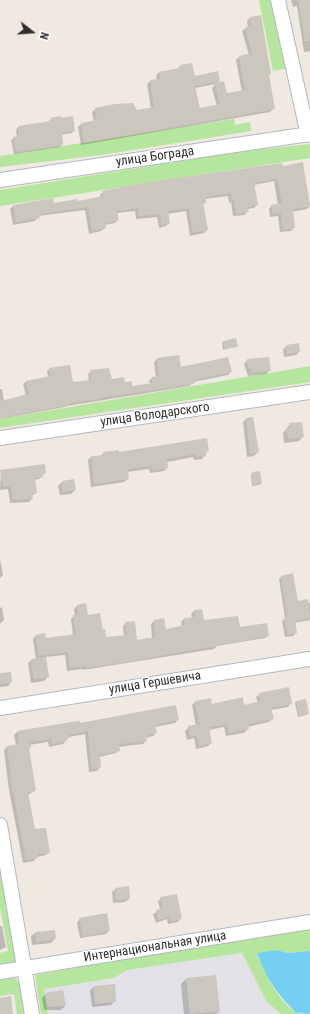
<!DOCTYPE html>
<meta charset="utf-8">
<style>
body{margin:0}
#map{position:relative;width:310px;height:1014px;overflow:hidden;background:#efe9e1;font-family:"Roboto Condensed",sans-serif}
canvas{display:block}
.north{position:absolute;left:12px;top:12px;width:40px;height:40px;-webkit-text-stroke:3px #fff;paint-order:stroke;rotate:107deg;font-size:11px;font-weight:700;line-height:16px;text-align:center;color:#2e2e2e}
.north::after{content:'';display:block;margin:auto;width:14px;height:18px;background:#2e2e2e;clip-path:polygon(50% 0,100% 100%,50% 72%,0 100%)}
</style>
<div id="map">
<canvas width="310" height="1014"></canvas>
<div class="north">N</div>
</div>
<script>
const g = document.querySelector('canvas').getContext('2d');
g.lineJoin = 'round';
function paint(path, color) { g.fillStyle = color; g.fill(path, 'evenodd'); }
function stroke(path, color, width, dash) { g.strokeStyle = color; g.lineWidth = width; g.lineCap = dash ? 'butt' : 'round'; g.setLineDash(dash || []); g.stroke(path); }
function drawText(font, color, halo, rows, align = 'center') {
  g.font = font + ' "Roboto Condensed",sans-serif'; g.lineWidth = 3; g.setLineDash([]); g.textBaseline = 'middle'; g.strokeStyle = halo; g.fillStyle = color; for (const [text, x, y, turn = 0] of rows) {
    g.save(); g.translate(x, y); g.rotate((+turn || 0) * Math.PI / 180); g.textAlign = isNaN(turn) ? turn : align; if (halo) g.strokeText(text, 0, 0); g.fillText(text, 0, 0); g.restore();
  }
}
const industrial = new Path2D(`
 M243,953L266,1001L281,1014H48L44,989L114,978L127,970Z`);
const green = new Path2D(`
 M259,0H272L288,68L273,71Z
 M234,119L235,125L250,122L251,131L102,155L0,167V156Z
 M310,144V158L0,206V190L237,152Z
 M310,366V382L0,428V419Z
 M0,859L17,958L13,964L0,966V953L8,951L0,907Z
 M310,926V951L288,953L277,950L257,954C263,971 281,1006 299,1014H281L266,1001L242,953L127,970L114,978L44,989L48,1014H41L35,975Z
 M0,977H13L22,984L26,1014H17L14,994L0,996Z`);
const water = new Path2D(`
 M277,950L288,953L310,951V1014L296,1013C277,993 266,979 257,953Z`);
const shadow = new Path2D(`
 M291,0H310V51L304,52L297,6L293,7Z
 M260,16L270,74L268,76L274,108L270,112L81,145L78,127L81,124L94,122L92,112L96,109L136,112L151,109L147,84L151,81L157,80L156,76L159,72L177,69L180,66L195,77L219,81L216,84L195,88L199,109L217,106L212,88L216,84L226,94L242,92L236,60L239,57L249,55L242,31L248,27L247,21L250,18Z
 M51,119L74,130L72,133L61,135L62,145L60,147L14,154L11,140L17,137L16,130L18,127L48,122Z
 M302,164L310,206L307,209L292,212L294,228L291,231L280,232L278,216L270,217L269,209L272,205H278L274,181L254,185L257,205L254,208L248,209L245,215L233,216L231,202L229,203L228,196L205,199V202L203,205L207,230L204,233L190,236L186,211L167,214L169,223L166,226L159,228L157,217L136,219L135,211L117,213L118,220L115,223L104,225L105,228L101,231L89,234L85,210L38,216L35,221L13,225L10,209L13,206L77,202L100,198V195L103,192Z
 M223,342L237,346L223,350L222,343Z
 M286,346L299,352L296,355L284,357L283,350Z
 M157,359L181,368L231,372L228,375L193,382L190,386L67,406L65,407L0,419V389H2L4,401L26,396L23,384L26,382L48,377L47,371L50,369L72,383L89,381L88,374L91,371L131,387L150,384L149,381L152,378H156L154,362Z
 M247,360L270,370L266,374L248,376L244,364Z
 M247,418L258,452L254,456L247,457L243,422Z
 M290,424L303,437L299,441L284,443L283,433Z
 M208,450L202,459L194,460L193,457L167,462V468L164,471L150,473L149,469L127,472L128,478L125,482L91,487L88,460L91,457L100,456L104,453Z
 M1,471L45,473L39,479L34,480L36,493L31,496L32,499L29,502L10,503L8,489L0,490Z
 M252,473L261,484L259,485L252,486L251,474Z
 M62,482L75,490L71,494L60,495L58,486Z
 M0,559L3,575L0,578Z
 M282,576L297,602L310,603V620L294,623L296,633L293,636L285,637L282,621L285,618L279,579Z
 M77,606L102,631L106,639L124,636L123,626L126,623L136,641L152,639L151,624L154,621L165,630L182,627L181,622L184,619L192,618L191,614L194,611L201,610L203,621L268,635L265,638L217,646L214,649L83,670V669L67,671L65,655L45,657L48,677L44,681L31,683L28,663L32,660L36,659L33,639L36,635L45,639L73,636L71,619L75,615L74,609Z
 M2,607L4,620L0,624V608Z
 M10,673L11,682L8,686L0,687V674Z
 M260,694L291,703L288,707L271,710L272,719L269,722L247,727L248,729L244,733L226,736L224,727L209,730L211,743L208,746L196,749L194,738L187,740L185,731L189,727L196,726L192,705L195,702L211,705L243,706L258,703L256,697Z
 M296,702L308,714L306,715L298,717L295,703Z
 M178,719L175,723L155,727L156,733L153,736L145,738L146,741L143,744L118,747L119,750L116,753L99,757L100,767L97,771L89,772L85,734L69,737L63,744L49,747L48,742L29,745L28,749L34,791L28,795L34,830L49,852L46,855L37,857L34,861L23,863L9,790L4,750L7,747L16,745L14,735L17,732L79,724Z
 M116,889L129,899L125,902L113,903L112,892Z
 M161,898L180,919L178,922L168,924L167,919L156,923L153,914L160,910L158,901Z
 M80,919L109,931L106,934L80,938L77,923Z
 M0,926H2L6,947L0,950Z
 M35,933L55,939L51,943L32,945L31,936Z
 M186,979L219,1012L216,1014H184L181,984Z
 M94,987L115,1001L111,1005L92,1007L90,990Z
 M63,991L65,1006L61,1010H44L42,998L46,994Z`);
const building = new Path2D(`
 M298,0H310V41H305Z
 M261,15L271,74L269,75L275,109L84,143L81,123L97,120L95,108L115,104L133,103L137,110L154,107L150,80L160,79L159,72L180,68V65L192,63L195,76L218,71L220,81L195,86L200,108L220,104L215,83L224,81L227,93L245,90L239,56L252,53L245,27L251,26L250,17Z
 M61,116V118L73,116L75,131L62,133L63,145L16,152L13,137L19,136L18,126L51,121L50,118Z
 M303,162L310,206L293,209L295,228L283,230L281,213L273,214L271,205L282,203L277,179L254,183L258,205L248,207L249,212L236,214L234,200H232L231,193L206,197V203H203L208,230L193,233L189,209L168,211L170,224L162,225L160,214L139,216L138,208L117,211L119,220L105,223L106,228L92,231L88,207L39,214L40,218L16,222L13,205L53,198L54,203L77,199L78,201L103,196L102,191L143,183L282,163L283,166Z
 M236,338L238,347L224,349L223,341Z
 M299,343L300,352L287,354L286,345Z
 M179,355L181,367L228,357L232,372L194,380V384L100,398V399L69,403V405L0,418V401L29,394L26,381L51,376L49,368L70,365L73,382L91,380L90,370L109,368L112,379L124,377L125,382L132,381V386L152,383V377L159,376L157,358Z
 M269,357L271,371L251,373V368H248L247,359Z
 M253,417L259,452L250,454L246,418Z
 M302,422L304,437L288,439L286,428H290L289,423Z
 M207,438L209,451H206V456L197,457L196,454L167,459L168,468L153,470L152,466L128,469L129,479L94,484L91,456L104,455L103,452L119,450V452Z
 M45,464L46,473L43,474V477L35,478L37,493H32L33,499L13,500L11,486L3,487L0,470Z
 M260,471L262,484L253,485L252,472Z
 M74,479L76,490L63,492L62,481Z
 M293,573L298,601L308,599L310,618L295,621L297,633L288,635L284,617L287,616L281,576Z
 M86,603L88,615L100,613L103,630L105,629L106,637L127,635L125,622L135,621L137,640L155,637L154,620L164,618L166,629L185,625L184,618L195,617L194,610L202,609L204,620L238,616L240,627L267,623L269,636L133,661L86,668V666L70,668L68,652L39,656L35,635L45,633L46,638L76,634L73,615L78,614L77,605Z
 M46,657L49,677L34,679L31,659Z
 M11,672L12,682L0,684V673Z
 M289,687L292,704L271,708L274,719L248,724L249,729L229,733L227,724L209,727L212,743L199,746L197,735L190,737L188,726L199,724L195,701L211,698L212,704L243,697L244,705L261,701L259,693Z
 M306,699L309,714L299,716L296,701Z
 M176,705L179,720L155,725L157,733L146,736L147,741L119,744L120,751L100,755L101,768L92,769L88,731L69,735L70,738H67V741L52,744L51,739L30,742L31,748H29L36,791L28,792L35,829L46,828L50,853L38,854V858L26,860L12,787L7,746L19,744L17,731L71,722L80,721V723Z
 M129,886L130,899L116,900L115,888Z
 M177,894L182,919L171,922L170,917L158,920L156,910L163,908L160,897Z
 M107,913L110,931L83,936L79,918Z
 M55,930L56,939L36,942L35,932Z
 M216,975L220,1012L190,1014L186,978Z
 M115,984L116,1002L95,1004L93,986Z
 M63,990L66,1006L47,1007L45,993Z
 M11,996L13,1014H0V998Z`);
const minor = new Path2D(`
 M278,0L308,135
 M0,180L310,134
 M0,438L310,392
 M0,708L310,659
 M0,825L32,1014
 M0,972L310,922`);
const streetNames = [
 ["улица Бограда",155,157,-8],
 ["улица Володарского",155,415,-8],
 ["улица Гершевича",155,683,-9],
 ["Интернациональная улица",155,947,-9]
];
paint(industrial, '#e3e1e8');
paint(green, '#b6e59e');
paint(water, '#75cff0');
paint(shadow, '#0003');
paint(building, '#cbc7bf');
stroke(minor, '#b4b7c1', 16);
stroke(minor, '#fff', 14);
drawText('13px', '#2e2e2e', '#fff', streetNames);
</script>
